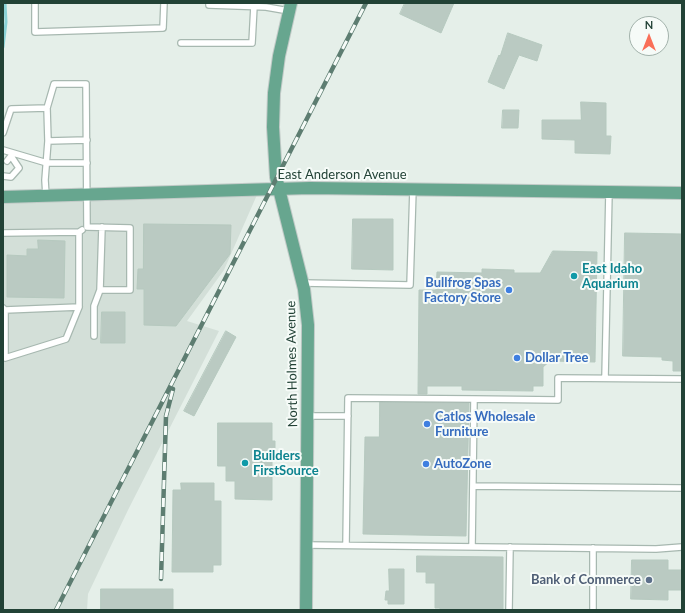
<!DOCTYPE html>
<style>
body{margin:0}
#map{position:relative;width:685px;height:613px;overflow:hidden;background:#e5efe9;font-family:Lato,sans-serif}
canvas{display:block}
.frame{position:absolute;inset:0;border:4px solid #224236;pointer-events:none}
.north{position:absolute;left:629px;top:16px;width:40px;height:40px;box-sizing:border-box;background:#f6fbf8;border:1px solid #a1b1aa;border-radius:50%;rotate:0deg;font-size:11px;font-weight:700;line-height:16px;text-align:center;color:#224236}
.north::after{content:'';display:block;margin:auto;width:14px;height:18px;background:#f96f58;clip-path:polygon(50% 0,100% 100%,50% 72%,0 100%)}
</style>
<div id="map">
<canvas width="685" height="613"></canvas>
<div class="frame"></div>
<div class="north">N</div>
</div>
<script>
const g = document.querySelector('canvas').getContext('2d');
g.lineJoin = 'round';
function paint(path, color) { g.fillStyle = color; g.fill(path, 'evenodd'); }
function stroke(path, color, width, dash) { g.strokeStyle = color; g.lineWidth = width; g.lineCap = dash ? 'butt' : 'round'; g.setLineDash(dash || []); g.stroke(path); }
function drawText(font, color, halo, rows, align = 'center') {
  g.font = font + ' Lato,sans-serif'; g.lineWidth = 4; g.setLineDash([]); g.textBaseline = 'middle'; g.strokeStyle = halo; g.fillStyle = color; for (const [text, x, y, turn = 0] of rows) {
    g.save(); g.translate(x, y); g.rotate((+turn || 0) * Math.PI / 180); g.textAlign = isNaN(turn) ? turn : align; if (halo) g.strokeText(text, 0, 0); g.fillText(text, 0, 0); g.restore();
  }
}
const built = new Path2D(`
 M260,188L224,270L187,321L219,331L128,510L88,594L87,610H3V197Z`);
const stream = new Path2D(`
 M3,47L6,22L5,3`);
const building = new Path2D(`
 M405,3H454L441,33L400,14Z
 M508,33L542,45L537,61L519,55L504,89L488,82L499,55L500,56Z
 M581,102L606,103V136H611L610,154L575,153V140L542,139V120H581Z
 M503,110H519L518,128H502Z
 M353,219H393V270L352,269Z
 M144,224L231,225L230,254L176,326L144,325V289H137L138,269H143Z
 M625,233L682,234V371H673V361L662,360V357L623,356Z
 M38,240L65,241L64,298L7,297V255L27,256V249H38Z
 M553,251L597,252L595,362L550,361L543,367V386H533V391L462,390V386H427V394H418L419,290H436L437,272L482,273V269L514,270V273H540Z
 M102,312H125V343H101Z
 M226,331L236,337L194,416L184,411Z
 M380,402L469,403L466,536L363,534L365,437H379Z
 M218,423H272V441H275V460H272V500L235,499V481H226V466H218Z
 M181,483H214V501H221V565H213V572H172L173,490H181Z
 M417,556L503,557V610H440V608H435V583H426V572H417Z
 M632,560H668V570H682V590H668V600L631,599Z
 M389,569H404V604H388V600H385L386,591H389Z
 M101,589H173V610H101Z`);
const lane = new Path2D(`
 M35,3V32L163,28L164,3
 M209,3V5L266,7L289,11
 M181,43H252L254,6
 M3,133L11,109L47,108L54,84H86L87,227L130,228V290H100L102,227
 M48,141L87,140
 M3,150L47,163H87
 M3,176L11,177L19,168L11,156L7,161
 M46,196L45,180L48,141L47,108
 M3,233L79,232L82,230
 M303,283L410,285L413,189
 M3,308L5,310L79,307V232
 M5,310V358L66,339L79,307
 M94,336V306L100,290
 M605,378L609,192
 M307,416H348
 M473,486L682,488
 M306,545L656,549L682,547
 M346,545L348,398L474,399
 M472,547L474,399L558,400V378L682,379
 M509,610L510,547
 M593,610V548`);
const primary = new Path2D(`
 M291,3L279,56L274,93L273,127L276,177L304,289L308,325L306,610
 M3,197L310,188L682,193`);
const rail = new Path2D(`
 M161,579L166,416L173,389
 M56,610L366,3`);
const markers = [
 [574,276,4,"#0f9aa8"],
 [509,290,4,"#3f7fe0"],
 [517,358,4,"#3f7fe0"],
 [427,424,4,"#3f7fe0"],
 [245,463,4,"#0f9aa8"],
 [426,464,4,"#3f7fe0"],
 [649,580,4,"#5c6f8a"]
];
const streetNames = [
 ["East Anderson Avenue",342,175],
 ["North Holmes Avenue",292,364,-91]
];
const cultureNames = [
 ["East Idaho",582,269],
 ["Aquarium",582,284],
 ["Builders",253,456],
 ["FirstSource",253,471]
];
const shopNames = [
 ["Bullfrog Spas",501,283,"right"],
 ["Factory Store",501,298,"right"],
 ["Dollar Tree",525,358],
 ["Catlos Wholesale",435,417],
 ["Furniture",435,432],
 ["AutoZone",434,464]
];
const serviceNames = [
 ["Bank of Commerce",641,580]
];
paint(built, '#d3dfd8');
stroke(stream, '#8ad2d6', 3);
paint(building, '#bacac2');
stroke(building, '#b6c9bf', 1);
stroke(lane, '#a7b8b0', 8);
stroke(primary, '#c1cac7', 14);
stroke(lane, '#fff', 5.5);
stroke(primary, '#67a68f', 12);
stroke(rail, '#5d7d71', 4.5);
stroke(rail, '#f6fbf8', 3, [9]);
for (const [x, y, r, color] of markers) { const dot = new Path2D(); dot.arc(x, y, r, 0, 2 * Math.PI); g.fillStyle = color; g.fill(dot); stroke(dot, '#f6fbf8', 1.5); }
drawText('13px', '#224236', '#f6fbf8', streetNames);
drawText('bold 13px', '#0d838f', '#f6fbf8', cultureNames, 'left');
drawText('bold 13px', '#366cbe', '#f6fbf8', shopNames, 'left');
drawText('bold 13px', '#4e5e75', '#f6fbf8', serviceNames, 'right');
</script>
